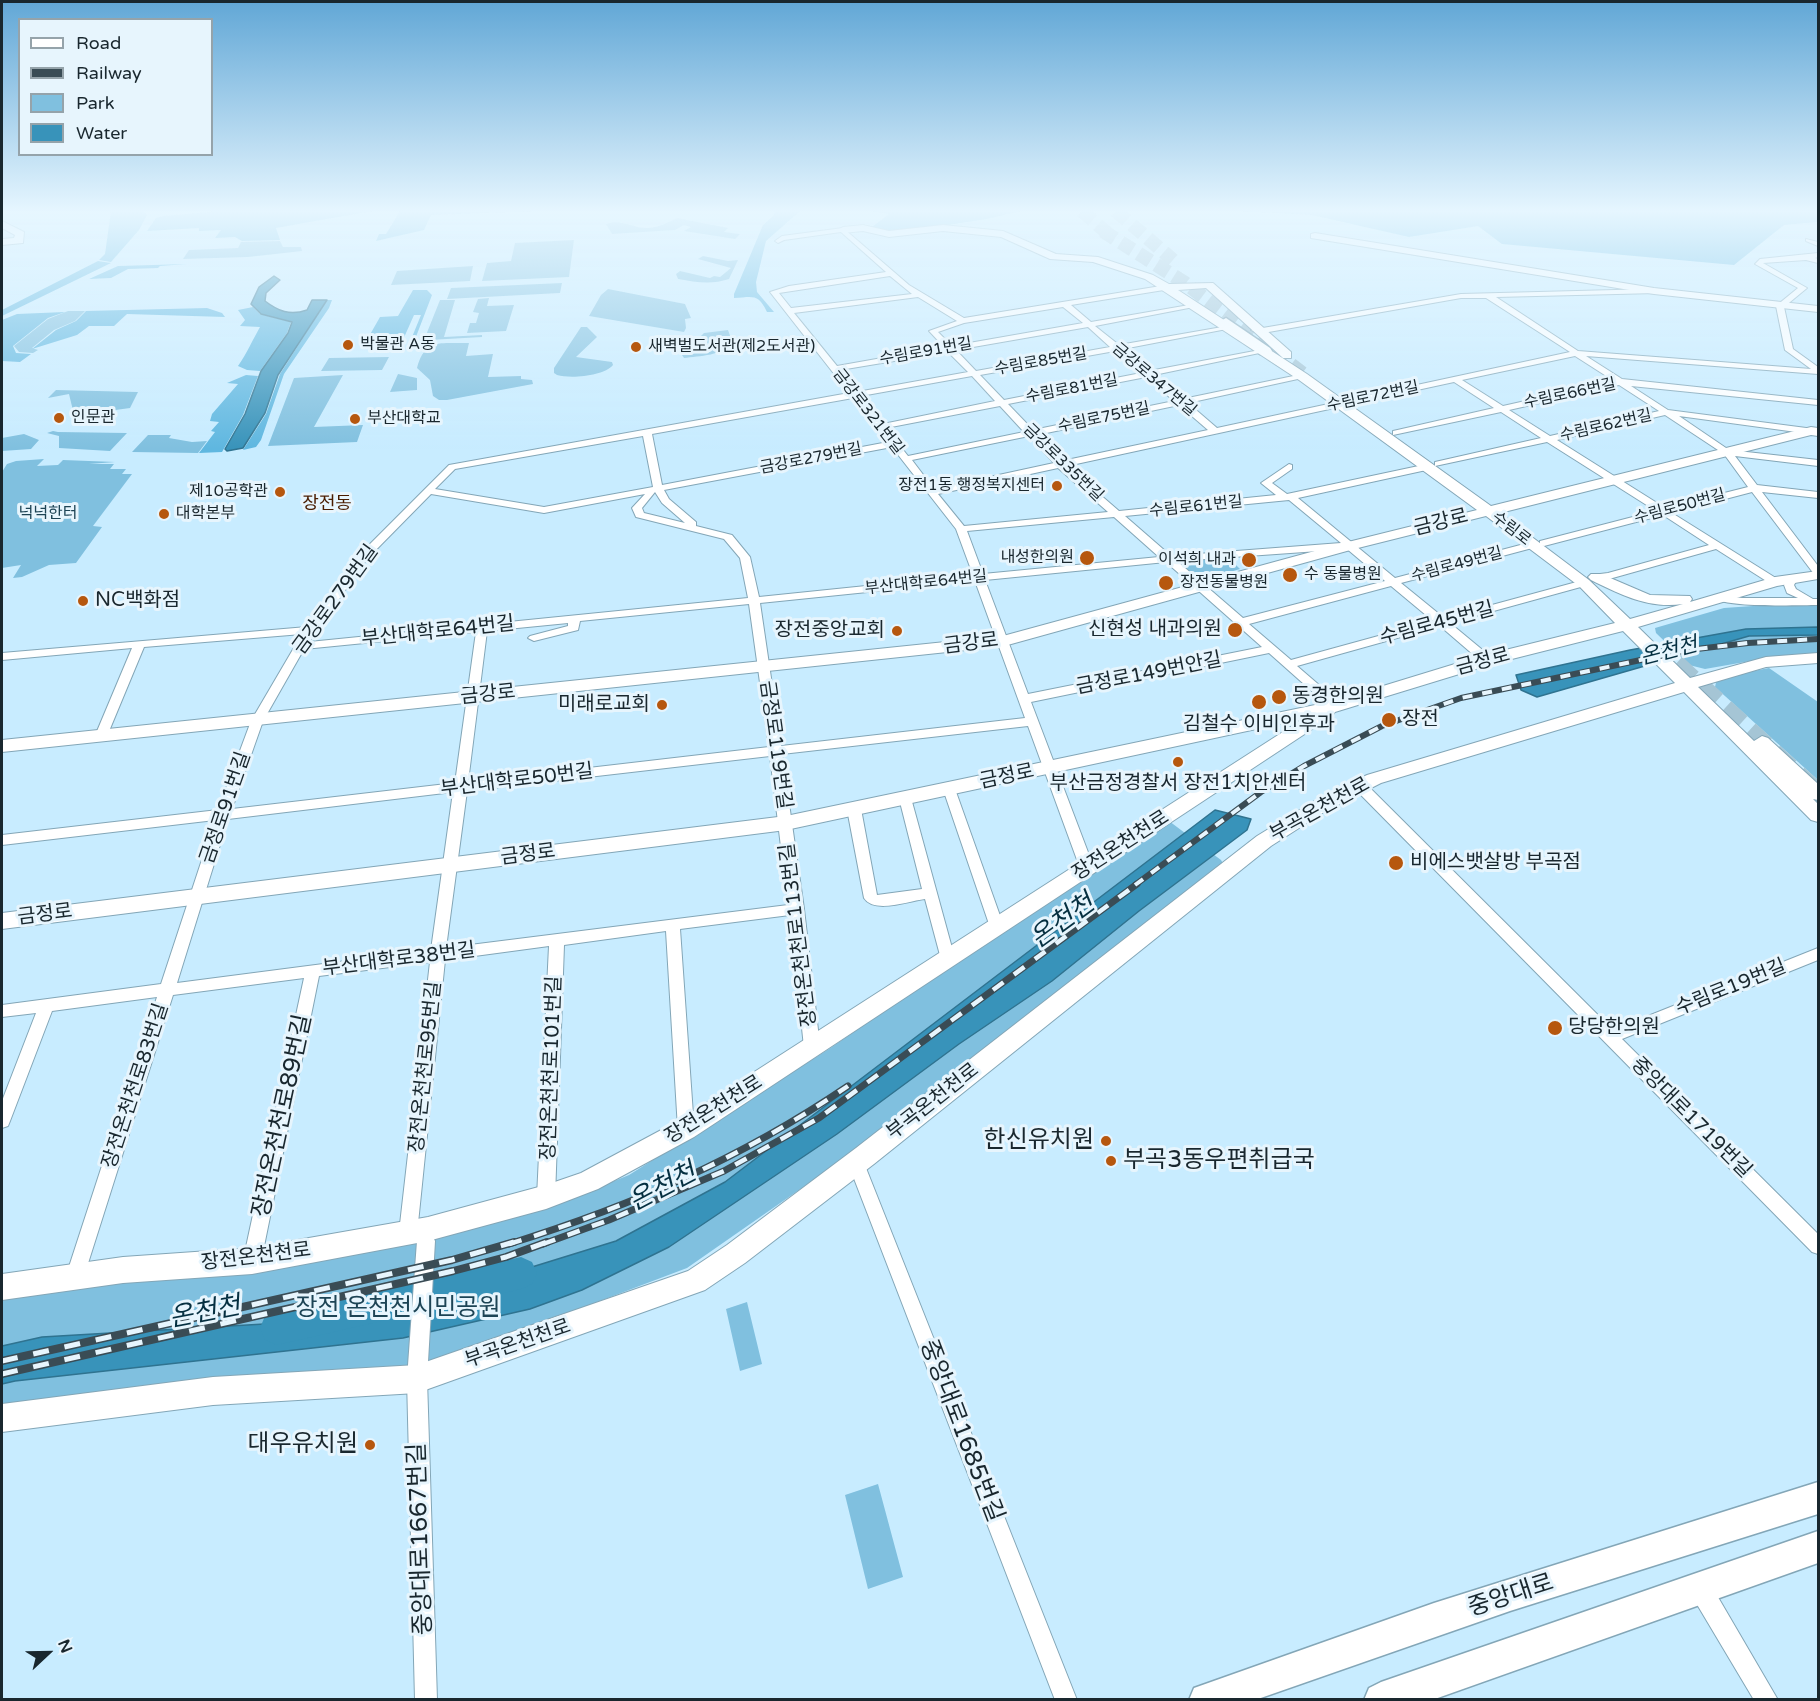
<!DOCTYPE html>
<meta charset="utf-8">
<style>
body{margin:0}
#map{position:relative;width:1820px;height:1701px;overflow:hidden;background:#c8ecff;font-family:"Varela Round",sans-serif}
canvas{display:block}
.frame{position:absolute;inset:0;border:3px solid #19272e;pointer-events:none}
.legend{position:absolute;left:18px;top:18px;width:195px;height:138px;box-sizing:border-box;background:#e7f5fd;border:2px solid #95a3aa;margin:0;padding:8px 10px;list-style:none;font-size:18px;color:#19272e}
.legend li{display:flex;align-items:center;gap:12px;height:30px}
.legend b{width:30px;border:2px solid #95a3aa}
.north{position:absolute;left:18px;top:1623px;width:60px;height:60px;-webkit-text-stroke:4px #e7f5fd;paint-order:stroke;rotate:68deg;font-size:16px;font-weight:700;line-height:24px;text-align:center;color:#19272e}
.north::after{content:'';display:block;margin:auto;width:21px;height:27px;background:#19272e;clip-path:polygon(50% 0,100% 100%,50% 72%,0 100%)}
</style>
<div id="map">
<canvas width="1820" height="1701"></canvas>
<div class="frame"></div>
<ul class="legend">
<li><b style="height:8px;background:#fff"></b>Road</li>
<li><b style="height:8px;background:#3a4c55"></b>Railway</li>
<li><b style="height:16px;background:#80c0df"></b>Park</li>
<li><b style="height:16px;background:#3893ba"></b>Water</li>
</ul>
<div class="north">N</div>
</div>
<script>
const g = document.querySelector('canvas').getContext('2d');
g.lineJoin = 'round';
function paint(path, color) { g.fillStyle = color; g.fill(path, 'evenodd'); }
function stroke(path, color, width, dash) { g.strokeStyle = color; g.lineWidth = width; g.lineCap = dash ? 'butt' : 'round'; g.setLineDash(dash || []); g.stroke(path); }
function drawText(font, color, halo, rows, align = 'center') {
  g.font = font + ' "Varela Round","Noto Sans KR",sans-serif'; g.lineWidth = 6; g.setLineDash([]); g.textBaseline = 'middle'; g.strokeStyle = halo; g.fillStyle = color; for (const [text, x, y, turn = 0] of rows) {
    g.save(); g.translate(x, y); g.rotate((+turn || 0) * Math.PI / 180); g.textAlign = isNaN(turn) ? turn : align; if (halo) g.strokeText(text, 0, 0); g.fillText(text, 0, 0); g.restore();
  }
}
const green = new Path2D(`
 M677,218L728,228L724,232L740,234L735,239L684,231L691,227L684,225L675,230L612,234L606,224C621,218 634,229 649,228C659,227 667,223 677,218Z
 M574,240L569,277L482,281L487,263L511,261L515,243Z
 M280,241L283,247H301L302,251L248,257L183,259L189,250L238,248L241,242Z
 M703,256L728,261L738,260L729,279C711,285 696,282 678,279L676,274L680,271L710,278L714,276L720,277L731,268L698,259Z
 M473,266L470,281L391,285L397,271Z
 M562,283L560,293L447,299L451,288Z
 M608,289L685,304L691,318L685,319L686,328L684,332L589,316L601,295Z
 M489,298L487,306L514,305L506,331L467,333L470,323H476L479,313L473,312L478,299Z
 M440,300H455L444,337L482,335V337L429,340L426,335Z
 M68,311H85L75,321L54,330L32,348L38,350L33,353L19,352L14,346L48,319Z
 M581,327H587L597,337L576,357L612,362L613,365C604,376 571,379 557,375L554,373V368Z
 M728,330L732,341C724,356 699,356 684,358L682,355L704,333Z
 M469,343L466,356L493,354L488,377L521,376V379L532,380L533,384L447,400H439L433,396L430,380L417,368C425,337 442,344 469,343Z
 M389,357L382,370L321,371L329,358Z
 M398,374L417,378V390L390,392Z
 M343,375L314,427L363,425L357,442L268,446L294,378Z
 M56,390L138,392L130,408L108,411L101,419H75L69,394L48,398Z
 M53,431L58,432L127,433L110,451L59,448V436L47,433Z
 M24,434L39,440L31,449L2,451V438Z
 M148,435H171L169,438L192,442L207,441L198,453L132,452Z
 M44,459L37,466L58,465L63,460L115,462L89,464H114L110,469H126L122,474H132L93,526L102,527L76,563L49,565L22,577L13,578L21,565L2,568V472L7,464L16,461Z
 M1228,557L1240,569L1200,581L1178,562Z
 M1767,605H1818V653L1762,659L1705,669L1689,665L1656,633L1655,628L1724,608Z
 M1769,668L1818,702V780L1715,687L1717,678Z
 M1169,821L1221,860L1225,867L865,1144L687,1268L431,1365L76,1401L2,1413V1299L78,1286L250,1274L442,1235L555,1205L629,1175L829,1049L1036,907Z
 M747,1302L762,1364L740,1371L726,1309Z
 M878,1484L903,1577L868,1589L845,1495Z`);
const forest = new Path2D(`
 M111,211H143L147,215L139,230L111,262L99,260L105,254Z
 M223,211H372L276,228L280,240L242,241L235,237L215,238L221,230L199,231V228L147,231L156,218L163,216Z
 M400,211H531L431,215L424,230L376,241L379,234H386Z
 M775,211H800L766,241L756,282L757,292L774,312H767C758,293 753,297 734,298V294L763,225L774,215Z
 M873,211H1020L987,219L902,232H890L872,227L889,214Z
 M1243,211H1818V222L1784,225L1734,265L1502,244L1478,226L1409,237L1312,215Z
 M98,261L111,263L2,316V310Z
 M187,264L160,266L158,268L128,269L111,278L89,279L118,266Z
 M413,290H427L432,295L414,342H410L421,315H414L402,342H386L387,338H368L380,317L398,316Z
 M327,300H332L329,308L284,374L261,440L256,447L243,450L266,414L280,374Z
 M253,307L260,314L291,322L287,333L260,371L247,370L238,366C247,353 252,341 260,327L240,326L245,320L238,310Z
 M207,308L222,313L225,317L127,314L114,326H89L77,335L32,349L56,330L76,321L86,311Z
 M65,312L48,318L13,346L16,353L31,354L20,362L2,361V320L17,314Z
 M246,375L258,376L243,415L222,452L199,453L215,432L211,431L219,422L210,421L212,414L238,384L227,383Z`);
const water = new Path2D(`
 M274,276L280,280L266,293L265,301C278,311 290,316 307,310L312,300H327L278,375L265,413L243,448L227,451L225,449L245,414L261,371L288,333L292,322L261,314L251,304L259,287Z
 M1818,627V635L1749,636L1537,697L1521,690L1516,675L1630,650L1746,629Z
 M1215,810L1251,819L1247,830L1139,911L1052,981L959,1044L837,1134L669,1247L582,1290L530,1309L403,1338L15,1381L2,1384V1346L42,1337L367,1318L616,1241L725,1182Z`);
const river = new Path2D(`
 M521,1257L532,1262L537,1273L532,1284L521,1289L277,1345L265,1340L260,1328L265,1316L277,1311Z`);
const highwayTunnelFar1 = new Path2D(`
 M1082,211L1114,239
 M1116,211L1173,260
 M1103,231L1185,283L1306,376`);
const highwayTunnel = new Path2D(`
 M1675,665L1818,795`);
const street = new Path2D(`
 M843,228L909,285L964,318L1167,285H1170V289L1071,305L1091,322L1195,304L1199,306L1095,326L1119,345L1228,326L1232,328L1123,349L1149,371L1265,349L1269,351L1154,375L1183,399L1303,374L1307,377L1188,403L1217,428L1570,352L1486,298H1461L1263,333L1251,330L1461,294L1654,289H1657V293L1496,297L1578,351L1811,369L1785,350L1776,306L1798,288L1755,264L1760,259L1818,253V257L1815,258L1818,259V263L1806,260L1763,263L1807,288L1784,307L1793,349L1818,367V374L1586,356L1622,379L1818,400V405L1631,386L1668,410L1814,429V433L1811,434L1679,416L1729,450L1818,460V466L1735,456L1757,485L1818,492V498L1762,492L1818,566V575L1814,574L1752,492L1672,513L1779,580V584H1771L1716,549L1609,579H1592V575L1608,573L1709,545L1663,515L1544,546L1540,545V541L1656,511L1547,442L1435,466V462L1541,438L1501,412L1393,435V431L1494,408L1454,382L1067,466L1119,511L1276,495L1261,483L1289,464L1292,465V469L1272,483L1287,494L1428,464L1431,465V469L1298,498L1395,578L1528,543H1536V547L1401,583L1444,618L1584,580L1589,583L1588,585L1450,623L1491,657V663H1483L1440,626L1297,666L1340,703L1342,706L1336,710L1332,709L1269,653L1031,702L1094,868L1092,872H1082L1080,868L1028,726L782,754L804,909L820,1047L818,1052L812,1054L806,1052L804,1047L790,915L680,929L694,1129L692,1134L686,1136L680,1134L678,1129L666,931L564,945L555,1197L552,1203L546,1205L540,1203L537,1197L549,946L445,960L417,1233L414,1239L408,1241L402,1239L399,1233L430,962L319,976L261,1261L258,1267L252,1270L246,1267L243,1261L304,978L173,995L84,1276L81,1282L75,1285L69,1282L66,1276L157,997L52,1011L10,1121L8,1126L2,1128V1101L36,1013L2,1017V1005L161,984L215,820L2,845V835L218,810L251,721L302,634L144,647L107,736L101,740L95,736L132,648L2,660V653L307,627L359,555L449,465L849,393L770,292L789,286L886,272L841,232L784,240L778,243L775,241L782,236ZM890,276L912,294L791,308L779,293ZM918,297L957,321L929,331L944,347L837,366L794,313ZM1063,307L1083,323L952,346L938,332L964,323ZM1088,327L1110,347L976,371L956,350ZM1115,351L1141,373L1004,400L980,375ZM948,352L968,372L857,392L840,370ZM1575,356L1614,381L1503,406L1462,380ZM972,376L995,401L883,424L861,396ZM1146,377L1174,401L1033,430L1008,404ZM1619,385L1659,411L1550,436L1509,410ZM853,398L888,442L662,485L652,434ZM1179,405L1208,430L1062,461L1037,435ZM1000,406L1024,432L908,456L886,428ZM1665,415L1724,454L1748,487L1665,508L1557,440ZM643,436L653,487L544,507L435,489L455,469ZM1029,436L1054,463L934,489L912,460ZM892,447L956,529L973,575L759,597L750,557L732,535L696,526V522L669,499L664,490ZM1058,468L1108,512L964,526L938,494ZM655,492L662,503L685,523L644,513L642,508ZM431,494L544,513L645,494L632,508L636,517L724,539L740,558L748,598L309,642L367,559ZM1289,500L1341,543L1171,556L1125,516ZM1114,517L1159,557L983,574L967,531ZM1347,549L1385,581L1243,618L1177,561ZM1166,562L1262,647L1028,694L985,580ZM975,581L1025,718L781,746L760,603ZM1391,586L1433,621L1291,660L1249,624ZM749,604L769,747L468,782L487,631L568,623V626L530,636L528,638L534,641L578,630L580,621ZM476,632L455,783L232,809L263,721L304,649ZM770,756L788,905L446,948L467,791ZM453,792L431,950L177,983L228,819Z
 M1806,239L1818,242V246L1806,241Z
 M1793,575L1798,578L1794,585L1796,589L1813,599H1818V605C1799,605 1727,608 1714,598L1719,595L1742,598H1798L1787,593L1784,585L1789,576Z
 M1359,781L1364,782L1613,1030L1818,948V960L1622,1039L1818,1234V1254L1812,1252L1354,788L1353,785Z
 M949,785L955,789L1004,927L1002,931H992L990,927L943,789Z
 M905,793L911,798L955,959L953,963L948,965L943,963L941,959L925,899C909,901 874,914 864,898L847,809L854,804L861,809L877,895L922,889L899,798Z
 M856,1155L862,1158L864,1163L1077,1700H1055L848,1163L850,1158Z
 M426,1233L432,1235L435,1241L427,1379L437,1700H415L407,1379L417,1241L420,1235Z
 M1700,1577L1708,1580L1778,1700H1754L1692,1596L1689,1588L1692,1580Z`);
const secondary = new Path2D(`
 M2,221L24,232L23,243L2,245V239L14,238L15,235L2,228Z
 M863,225L889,231L943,225L1003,231L1056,254L1098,257L1153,275L1169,284L1213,283L1291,352V358H1283L1206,288L1178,290L1307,374L1491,506L1811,427L1818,428V436L1811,435L1500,513L1589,580L1630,619L1683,604C1649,609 1621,595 1591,580L1588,577L1591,574H1601L1650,595L1690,596L1692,599L1690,602L1775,577L1818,571V579L1777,586L1638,627L1690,678L1766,657L1818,653V663L1766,667L1698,687L1754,741L1762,736L1768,738L1818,784V800L1813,799L1818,804V822L1811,820L1684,692L1381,783L1324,812L1271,846L874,1164L745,1263L705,1290L417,1393L213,1405L2,1432V1404L213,1377L417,1365L688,1271L727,1245L856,1148L1257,836L1311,803L1367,775L1675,683L1623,631L1492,664L1335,712L1332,716L694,1137L598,1189L546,1209L428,1241L252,1274L123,1283L2,1300V1274L123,1257L252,1248L428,1217L546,1185L581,1173L678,1121L1303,719L786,830L2,929V913L786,816L1334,701L1481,656L1615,623L1579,586L1486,516L1354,549L1004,646L2,752V740L1003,636L1344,543L1477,510L1299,380L1145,279L1093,262L1050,259L1001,237L943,231L889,237L863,231L843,233L838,230L843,227Z
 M1315,233L1654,288L1818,306V312L1654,294L1311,238V234Z`);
const primary = new Path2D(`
 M1818,1482V1514L1510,1611L1255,1700H1189L1194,1688L1434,1603Z
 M1818,1531V1563L1432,1700H1364L1369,1688L1381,1682Z`);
const highway = new Path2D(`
 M1226,318L1270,348L1272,351L1270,354H1260L1221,325L1219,322Z`);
const railFar2 = new Path2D(`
 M1135,885L1261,792L1304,766L1382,726L1461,698L1688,650L1748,643L1818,639`);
const railFar1 = new Path2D(`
 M509,1244C634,1205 740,1159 848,1086
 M543,1244L609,1220L724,1171L819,1118L1137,884`);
const rail = new Path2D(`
 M2,1361L452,1260L514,1242
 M2,1374L453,1271L506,1257L547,1242`);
const markers = [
 [348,345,6,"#b6570e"],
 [636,347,6,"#b6570e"],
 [59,418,6,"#b6570e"],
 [355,419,6,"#b6570e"],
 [1057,486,6,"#b6570e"],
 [280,492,6,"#b6570e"],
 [164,514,6,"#b6570e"],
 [1087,558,8,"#b6570e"],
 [1249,560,8,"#b6570e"],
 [1290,575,8,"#b6570e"],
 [1166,583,8,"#b6570e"],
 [83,601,6,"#b6570e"],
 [1235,630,8,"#b6570e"],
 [897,631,6,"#b6570e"],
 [1279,697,8,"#b6570e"],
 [1259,702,8,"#b6570e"],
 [662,705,6,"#b6570e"],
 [1389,720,8,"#b6570e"],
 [1178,762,6,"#b6570e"],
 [1396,863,8,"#b6570e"],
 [1555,1028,8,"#b6570e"],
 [1106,1141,6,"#b6570e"],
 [1111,1161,6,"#b6570e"],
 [370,1445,6,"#b6570e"]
];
const farPoinames = [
 ["박물관 A동",360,345],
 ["새벽벌도서관(제2도서관)",648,347],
 ["인문관",71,418],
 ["부산대학교",367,419],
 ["장전1동 행정복지센터",1045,486,"right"],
 ["제10공학관",268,492,"right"],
 ["대학본부",176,514],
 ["내성한의원",1074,558,"right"],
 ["이석희 내과",1236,560,"right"],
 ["수 동물병원",1304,575],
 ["장전동물병원",1180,583]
];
const farStreetnames = [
 ["수림로91번길",926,352,-10],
 ["수림로85번길",1041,362,-10],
 ["금강로347번길",1154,380,40],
 ["수림로81번길",1072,389,-11],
 ["수림로66번길",1570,394,-12],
 ["수림로72번길",1373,397,-12],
 ["금강로321번길",868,412,52],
 ["수림로75번길",1104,418,-12],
 ["수림로62번길",1606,426,-13],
 ["금강로279번길",811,459,-11],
 ["금강로335번길",1063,463,44],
 ["수림로61번길",1196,507,-6],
 ["수림로50번길",1680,507,-15],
 ["수림로",1511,529,38],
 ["수림로49번길",1457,565,-15],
 ["부산대학로64번길",926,583,-6]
];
const farParknames = [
 ["넉넉한터",48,514]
];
const farQuarternames = [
 ["장전동",327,504]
];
const streetNames = [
 ["금강로",1441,523,-14],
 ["금강로279번길",336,600,-54],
 ["수림로45번길",1437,624,-15],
 ["부산대학로64번길",438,632,-6],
 ["금강로",971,644,-7],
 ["금정로",1483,662,-15],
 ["금정로149번안길",1149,674,-11],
 ["금강로",488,695,-6],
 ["금정로119번길",775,745,82],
 ["금정로",1007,777,-12],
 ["부산대학로50번길",517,781,-7],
 ["금정로91번길",226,808,-71],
 ["부곡온천천로",1320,810,-29],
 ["장전온천천로",1121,846,-33],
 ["금정로",528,855,-7],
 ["금정로",45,915,-7],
 ["장전온천천로113번길",799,935,-97],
 ["부산대학로38번길",399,960,-7],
 ["수림로19번길",1731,988,-22],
 ["장전온천천로95번길",426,1067,-84],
 ["장전온천천로101번길",552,1068,-88],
 ["장전온천천로83번길",136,1086,-72],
 ["부곡온천천로",933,1102,-38],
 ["장전온천천로",714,1110,-32],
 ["중앙대로1719번길",1691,1118,45],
 ["장전온천천로",256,1257,-7],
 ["부곡온천천로",518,1344,-19]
];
const poiNames = [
 ["NC백화점",95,601],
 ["신현성 내과의원",1222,630,"right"],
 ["장전중앙교회",885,631,"right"],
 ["동경한의원",1292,697],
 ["미래로교회",650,705,"right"],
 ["장전",1402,720],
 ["김철수 이비인후과",1259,725,"center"],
 ["부산금정경찰서 장전1치안센터",1178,784,"center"],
 ["비에스뱃살방 부곡점",1410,863],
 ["당당한의원",1568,1028]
];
const waterNames = [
 ["온천천",1669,652,-14]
];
const nearStreetnames = [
 ["장전온천천로89번길",283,1116,-78],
 ["중앙대로1685번길",961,1431,69],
 ["중앙대로1667번길",421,1539,-92],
 ["중앙대로",1511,1596,-18]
];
const nearPoinames = [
 ["한신유치원",1094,1141],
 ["부곡3동우편취급국",1123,1161,"left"],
 ["대우유치원",358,1445]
];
const nearParknames = [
 ["장전 온천천시민공원",398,1309]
];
const nearWaternames = [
 ["온천천",1063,922,-36],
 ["온천천",663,1188,-28],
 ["온천천",205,1313,-11]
];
paint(green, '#80c0df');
paint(forest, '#5fb7e0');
paint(water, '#3893ba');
stroke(water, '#2f7390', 1.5);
paint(river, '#3893ba');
stroke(highwayTunnelFar1, '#a5c5d5', 14, [14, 7]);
stroke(highwayTunnel, '#a5c5d5', 22, [22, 11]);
stroke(street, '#83a6b7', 2);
stroke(secondary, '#83a6b7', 2);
stroke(primary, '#83a6b7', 3);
stroke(highway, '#83a6b7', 3);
paint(street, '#fff');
paint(secondary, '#fff');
paint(primary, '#fff');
paint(highway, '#fff');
stroke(railFar2, '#3a4c55', 6);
stroke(railFar1, '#3a4c55', 7);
stroke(rail, '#3a4c55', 8);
stroke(railFar2, '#e7f5fd', 4, [10]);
stroke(railFar1, '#e7f5fd', 4.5, [13]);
stroke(rail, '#e7f5fd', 5, [16]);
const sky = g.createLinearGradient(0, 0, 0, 449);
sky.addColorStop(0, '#61a7d6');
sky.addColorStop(0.47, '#e6f6ff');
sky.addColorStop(1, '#e6f6ff00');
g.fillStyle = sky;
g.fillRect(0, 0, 1820, 449);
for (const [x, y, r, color] of markers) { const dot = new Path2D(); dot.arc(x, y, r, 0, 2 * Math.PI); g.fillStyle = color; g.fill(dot); stroke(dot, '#e7f5fd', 2); }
drawText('16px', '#19272e', '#e7f5fd', farPoinames, 'left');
drawText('16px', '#19272e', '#e7f5fd', farStreetnames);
drawText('16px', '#1d4455', '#e7f5fd', farParknames);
drawText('18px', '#491c00', '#e7f5fd', farQuarternames);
drawText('20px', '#19272e', '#e7f5fd', streetNames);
drawText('20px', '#19272e', '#e7f5fd', poiNames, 'left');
drawText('italic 21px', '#052f40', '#e7f5fd', waterNames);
drawText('24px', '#19272e', '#e7f5fd', nearStreetnames);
drawText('24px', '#19272e', '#e7f5fd', nearPoinames, 'right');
drawText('24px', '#1d4455', '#e7f5fd', nearParknames);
drawText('italic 26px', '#052f40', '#e7f5fd', nearWaternames);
</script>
